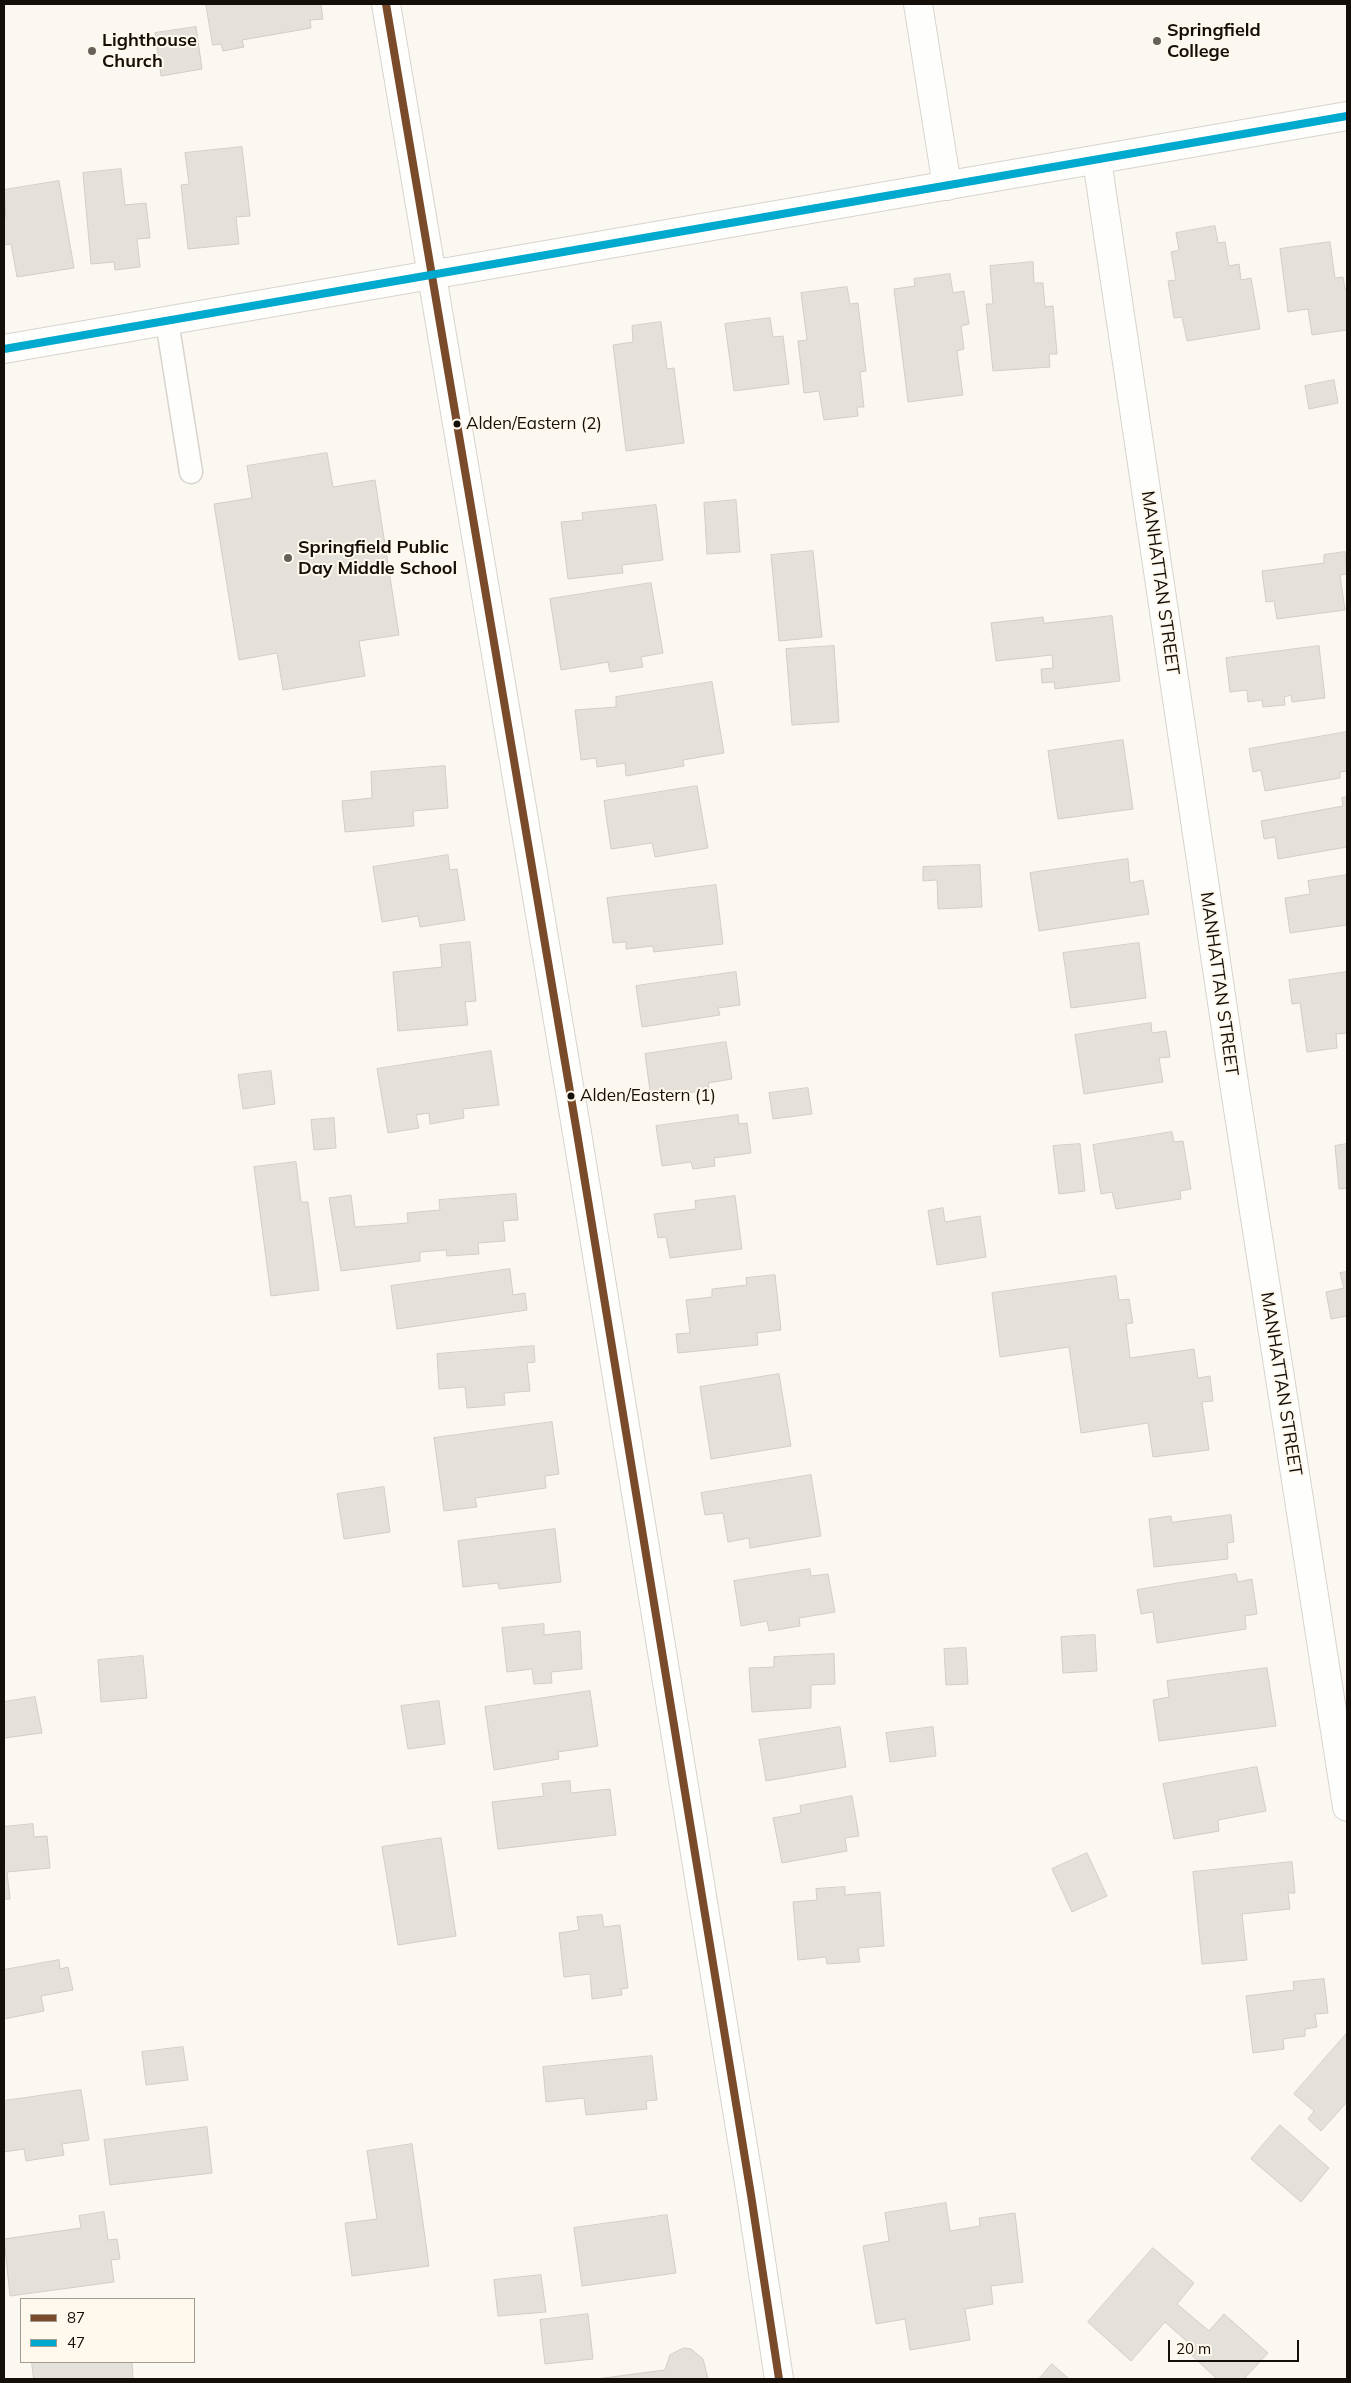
<!DOCTYPE html>
<style>
body{margin:0}
#map{position:relative;width:1351px;height:2383px;overflow:hidden;background:#fbf8f1;font-family:Mulish,sans-serif}
canvas{display:block}
.frame{position:absolute;inset:0;border:5px solid #141009;pointer-events:none}
.legend{position:absolute;left:20px;top:2298px;width:175px;height:65px;box-sizing:border-box;background:#fff9ed;border:1px solid #a19c92;margin:0;padding:6px 9px;list-style:none;font-size:15px;color:#141009}
.legend li{display:flex;align-items:center;gap:10px;height:25px}
.legend b{width:25px;border:1px solid #a19c92}
.scale{position:absolute;left:1168px;top:2340px;width:131px;height:22px;box-sizing:border-box;border:2px solid #141009;border-top:0;padding-left:6px;font-size:15px;line-height:18px;white-space:nowrap;color:#141009;-webkit-text-stroke:4px #fff9ed;paint-order:stroke}
</style>
<div id="map">
<canvas width="1351" height="2383"></canvas>
<div class="frame"></div>
<ul class="legend">
<li><b style="height:6px;background:#7a4b2a"></b>87</li>
<li><b style="height:6px;background:#00a9ce"></b>47</li>
</ul>
<div class="scale">20 m</div>
</div>
<script>
const g = document.querySelector('canvas').getContext('2d');
g.lineJoin = 'round';
function paint(path, color) { g.fillStyle = color; g.fill(path, 'evenodd'); }
function stroke(path, color, width, dash) { g.strokeStyle = color; g.lineWidth = width; g.lineCap = dash ? 'butt' : 'round'; g.setLineDash(dash || []); g.stroke(path); }
function drawText(font, color, halo, rows, align = 'center') {
  g.font = font + ' Mulish,sans-serif'; g.lineWidth = 4; g.setLineDash([]); g.textBaseline = 'middle'; g.strokeStyle = halo; g.fillStyle = color; for (const [text, x, y, turn = 0] of rows) {
    g.save(); g.translate(x, y); g.rotate((+turn || 0) * Math.PI / 180); g.textAlign = isNaN(turn) ? turn : align; if (halo) g.strokeText(text, 0, 0); g.fillText(text, 0, 0); g.restore();
  }
}
const building = new Path2D(`
 M206,4H321L323,19L310,20L311,28L242,40L244,47L223,51L221,44L213,45Z
 M196,27L202,69L161,76L155,33Z
 M242,147L250,216L236,217L239,244L188,249L181,185L189,184L185,153Z
 M121,169L125,205L146,203L150,238L137,239L140,267L115,270L114,262L91,264L83,173Z
 M59,181L74,268L17,277L11,244L4,245V219L6,218L4,190Z
 M1215,226L1218,243L1225,242L1229,266L1239,264L1241,280L1251,278L1260,329L1187,341L1182,317L1174,318L1168,281L1176,280L1171,252L1179,250L1176,233Z
 M1330,242L1335,278L1343,277L1345,289L1347,288V330L1312,335L1308,309L1288,312L1280,249Z
 M1033,262L1034,283H1043L1045,307L1053,306L1057,354H1049L1050,367L993,371L986,304H993L990,266Z
 M950,274L953,293L964,291L969,324L961,326L964,349L957,351L963,395L908,402L894,289L915,286L914,279Z
 M847,287L850,304L858,303L866,371L860,372L864,407H857L858,416L824,420L819,391L804,393L798,341L807,340L801,293Z
 M770,318L773,337L783,336L789,384L734,391L725,324Z
 M661,322L667,369L674,368L684,443L626,451L613,345L633,342L632,326Z
 M1334,380L1338,403L1309,409L1305,386Z
 M327,453L333,487L375,480L399,635L359,641L365,676L283,690L277,653L239,660L214,504L252,498L247,466Z
 M736,500L740,552L707,554L704,503Z
 M656,505L663,560L622,565L623,573L568,579L561,522L583,520L582,513Z
 M813,551L822,637L779,641L771,555Z
 M1345,552L1347,574L1340,575L1345,610L1277,619L1274,601L1266,602L1262,571L1324,563V555Z
 M651,583L663,653L641,657L643,667L610,672L608,662L561,670L550,599Z
 M1112,616L1120,681L1055,689L1054,682L1042,683L1041,669L1053,668L1052,655L996,661L991,623L1043,617L1044,623Z
 M834,646L839,722L792,725L786,649Z
 M1319,646L1325,698L1292,702L1291,695L1284,697L1285,705L1263,707L1262,700L1248,702L1247,690L1230,692L1226,658Z
 M712,682L724,753L683,760L684,766L626,776L625,763L597,767L596,758L581,760L575,710L616,707V697Z
 M1347,732V771L1340,772V778L1265,791L1261,770L1253,772L1249,749Z
 M1123,740L1133,809L1058,819L1048,751Z
 M445,766L448,808L413,811L414,826L345,832L342,801L372,798L371,772Z
 M697,786L708,848L655,857L652,843L611,849L604,801Z
 M1347,797V847L1278,859L1275,837L1264,839L1261,821L1343,806L1342,798Z
 M448,855L450,870L457,869L465,920L420,927L418,916L382,922L373,867Z
 M1128,859L1130,883L1143,880L1149,914L1039,931L1030,873Z
 M980,865L982,907L938,909L937,880L923,881V867Z
 M1347,875V925L1290,933L1285,898L1310,894L1308,881Z
 M716,885L723,944L654,952L653,946L626,949V942L613,943L607,898Z
 M470,942L476,1001L465,1002L468,1025L398,1031L393,972L442,967L440,945Z
 M1139,943L1146,998L1071,1008L1063,953Z
 M736,972L740,1005L718,1008L720,1015L642,1027L636,986Z
 M1347,972V1033L1336,1034L1337,1048L1307,1052L1300,1003L1292,1004L1289,980Z
 M1151,1023L1152,1033L1166,1031L1170,1057L1159,1058L1163,1082L1084,1094L1075,1035Z
 M726,1042L732,1079L708,1083L709,1090L651,1098L645,1054Z
 M491,1051L499,1105L463,1109L464,1118L430,1124L429,1113L416,1115L419,1128L388,1133L377,1069Z
 M271,1071L275,1104L243,1109L238,1075Z
 M808,1088L812,1114L773,1119L769,1093Z
 M738,1115L739,1124L747,1123L751,1153L714,1158L715,1166L693,1169L691,1162L662,1166L656,1126Z
 M334,1118L336,1148L314,1150L311,1120Z
 M1172,1132L1174,1142L1183,1141L1191,1189L1180,1191L1181,1199L1116,1209L1112,1192L1101,1194L1093,1145Z
 M1080,1144L1085,1191L1059,1194L1053,1146Z
 M1347,1144V1188L1339,1189L1335,1146Z
 M296,1162L301,1202H308L319,1290L271,1296L254,1167Z
 M516,1194L518,1220L503,1221L505,1241L478,1243L479,1254L447,1256L446,1250L420,1252V1261L341,1271L329,1198L351,1195L355,1227L408,1223L407,1213L440,1210L439,1200Z
 M735,1196L742,1249L670,1258L666,1237L658,1238L654,1214L696,1209L695,1201Z
 M943,1208L945,1222L980,1216L986,1257L937,1265L928,1211Z
 M510,1269L513,1295L525,1293L527,1310L397,1329L391,1286Z
 M1347,1272V1316L1331,1319L1326,1292L1344,1288L1340,1273Z
 M775,1275L781,1330L757,1333L758,1345L678,1353L676,1334L690,1333L686,1300L712,1297V1289L747,1285L746,1278Z
 M1116,1276L1119,1300L1129,1299L1133,1323L1126,1324L1130,1358L1194,1349L1198,1378L1210,1376L1213,1401L1202,1402L1209,1450L1153,1457L1148,1423L1081,1433L1069,1347L1000,1357L992,1293Z
 M534,1346L535,1362L527,1363L530,1391L504,1393L505,1405L467,1408L465,1387L439,1389L437,1354Z
 M779,1374L791,1446L711,1459L700,1387Z
 M552,1422L559,1474L545,1476L546,1488L475,1498L477,1507L444,1511L434,1438Z
 M811,1475L821,1536L750,1548L749,1538L728,1542L723,1513L705,1515L701,1493Z
 M384,1487L390,1532L344,1539L337,1494Z
 M1231,1515L1234,1542L1227,1543L1228,1559L1154,1567L1149,1519L1171,1516L1172,1522Z
 M555,1529L561,1582L499,1589L498,1583L463,1587L458,1541Z
 M810,1569L811,1576L828,1574L835,1612L799,1618L800,1626L769,1631L767,1621L741,1626L734,1581Z
 M1236,1574L1238,1582L1252,1579L1257,1614L1245,1616L1246,1629L1157,1643L1153,1612L1141,1614L1137,1590Z
 M544,1624V1635L580,1631L582,1669L551,1672L552,1683L534,1684L532,1669L507,1672L502,1628Z
 M1095,1635L1097,1671L1063,1673L1061,1637Z
 M966,1648L968,1684L946,1685L944,1649Z
 M834,1654L835,1684L811,1685V1708L752,1712L749,1668L774,1667V1657Z
 M143,1656L147,1698L101,1702L98,1660Z
 M1267,1668L1276,1726L1159,1741L1153,1700L1169,1697L1167,1681Z
 M590,1691L598,1746L558,1752L559,1759L494,1770L485,1707Z
 M35,1697L42,1733L4,1738V1702Z
 M439,1701L445,1744L408,1749L401,1706Z
 M840,1727L846,1767L766,1781L759,1740Z
 M933,1727L936,1756L890,1762L886,1733Z
 M1257,1767L1266,1811L1218,1820L1219,1831L1174,1839L1163,1784Z
 M570,1781L571,1793L610,1789L616,1835L498,1849L492,1802L544,1796L542,1784Z
 M852,1796L859,1836L845,1838L847,1851L782,1863L773,1818L801,1813L800,1806Z
 M33,1824L34,1837L47,1836L50,1868L7,1872L10,1899H4V1827Z
 M441,1838L456,1936L398,1945L382,1847Z
 M1087,1853L1107,1896L1072,1912L1052,1869Z
 M1292,1862L1295,1893H1288L1290,1909L1242,1914L1247,1960L1202,1964L1193,1872Z
 M845,1887V1895L880,1892L884,1946L858,1948L860,1962L827,1964L826,1957L798,1960L793,1902L817,1900L816,1889Z
 M602,1915L604,1927L620,1925L628,1988L621,1989L622,1995L592,1999L590,1974L564,1977L559,1933L579,1930L577,1917Z
 M59,1960L60,1969L68,1967L73,1990L41,1996L44,2011L4,2019V1970Z
 M1324,1979L1328,2013L1315,2014L1317,2027L1305,2029V2036L1283,2039L1284,2049L1253,2053L1246,1996L1294,1990L1293,1982Z
 M1347,2033V2102L1321,2131L1308,2119L1314,2111L1294,2094Z
 M183,2047L188,2080L146,2085L142,2052Z
 M652,2056L657,2100L646,2101L647,2109L586,2115L584,2098L546,2102L543,2067Z
 M81,2090L89,2140L62,2144L64,2155L26,2161L24,2149L4,2152V2101Z
 M1280,2125L1329,2168L1301,2202L1251,2159Z
 M207,2127L212,2173L110,2185L104,2140Z
 M412,2144L429,2266L352,2276L345,2223L377,2219L367,2151Z
 M946,2203L950,2231L980,2226L979,2218L1015,2213L1023,2282L991,2286L993,2304L965,2309L970,2340L910,2350L905,2319L876,2324L863,2246L889,2241L885,2213Z
 M104,2212L108,2240L117,2239L120,2259L111,2260L114,2282L10,2296L4,2239L81,2228L79,2216Z
 M667,2215L676,2273L582,2286L574,2228Z
 M1153,2248L1194,2283L1177,2304L1209,2331L1224,2314L1268,2353L1244,2379H1217L1186,2350L1191,2345L1165,2322L1131,2361L1088,2322Z
 M541,2275L546,2312L498,2316L494,2280Z
 M588,2314L593,2359L545,2364L540,2320Z
 M684,2348L691,2349L703,2359L708,2379H596L665,2370L670,2355Z
 M32,2362H132L133,2379H34Z
 M1052,2364L1069,2379H1039Z`);
const service = new Path2D(`
 M167,321L191,472`);
const minor = new Path2D(`
 M918,4L947,186
 M1097,160L1234,1083L1347,1807`);
const tertiary = new Path2D(`
 M4,349L1347,116`);
const secondary = new Path2D(`
 M386,4L577,1133L751,2195L779,2379`);
const bus1 = new Path2D(`
 M386,4L577,1133L751,2195L779,2379`);
const bus2 = new Path2D(`
 M4,349L1347,116`);
const markers = [
 [1157,41,5,"#65615a"],
 [92,51,5,"#65615a"],
 [457,424,4.5,"#141009"],
 [288,558,5,"#65615a"],
 [571,1096,4.5,"#141009"]
];
const busNames = [
 ["Alden/Eastern (2)",466,424],
 ["Alden/Eastern (1)",580,1096]
];
const poiNames = [
 ["Springfield",1167,31],
 ["College",1167,52],
 ["Lighthouse",102,41],
 ["Church",102,62],
 ["Springfield Public",298,548],
 ["Day Middle School",298,569]
];
const streetNames = [
 ["MANHATTAN STREET",1160,583,82],
 ["MANHATTAN STREET",1219,984,82],
 ["MANHATTAN STREET",1281,1384,81]
];
paint(building, '#e4e1da');
stroke(building, '#d2cec7', 1);
stroke(service, '#d8d4cd', 25);
stroke(minor, '#d8d4cd', 30);
stroke(tertiary, '#d8d4cd', 30);
stroke(secondary, '#d8d4cd', 30);
stroke(service, '#fefefd', 22);
stroke(minor, '#fefefd', 28);
stroke(tertiary, '#fefefd', 28);
stroke(secondary, '#fefefd', 28);
stroke(bus1, '#7a4b2a', 8);
stroke(bus2, '#00a9ce', 8);
for (const [x, y, r, color] of markers) { const dot = new Path2D(); dot.arc(x, y, r, 0, 2 * Math.PI); g.fillStyle = color; g.fill(dot); stroke(dot, '#fff9ed', 2); }
drawText('17px', '#141009', '#fff9ed', busNames, 'left');
drawText('bold 18px', '#141009', '#fff9ed', poiNames, 'left');
drawText('18px', '#141009', '#fff9ed', streetNames);
</script>
